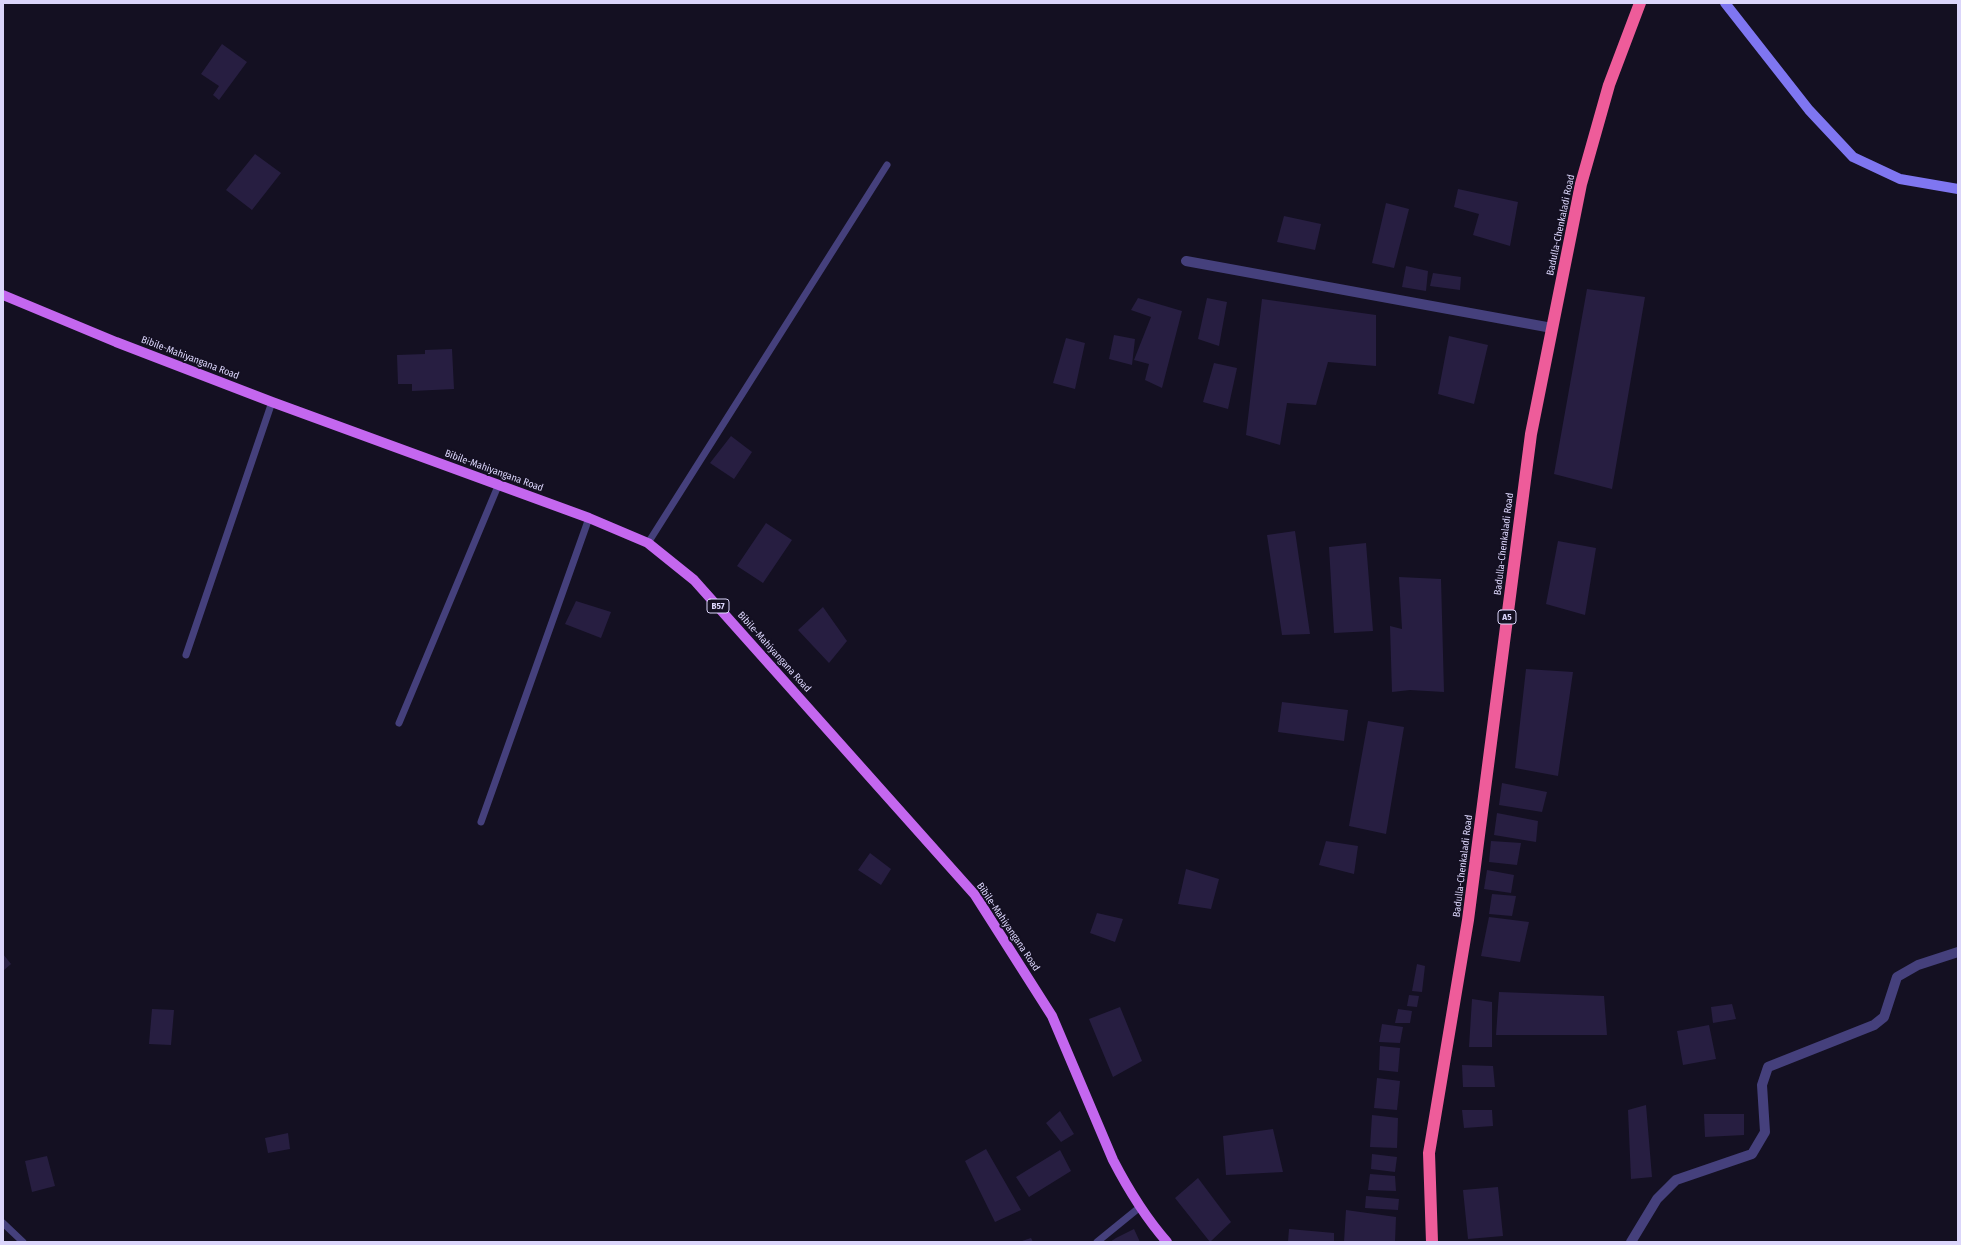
<!DOCTYPE html>
<style>
body{margin:0}
#map{position:relative;width:1961px;height:1245px;overflow:hidden;background:#141022;font-family:"Fira Sans Condensed",sans-serif}
canvas{display:block}
.frame{position:absolute;inset:0;border:4px solid #dbd5fb;pointer-events:none}
</style>
<div id="map">
<canvas width="1961" height="1245"></canvas>
<div class="frame"></div>
</div>
<script>
const g = document.querySelector('canvas').getContext('2d');
g.lineJoin = 'round';
function paint(path, color) { g.fillStyle = color; g.fill(path, 'evenodd'); }
function stroke(path, color, width, dash) { g.strokeStyle = color; g.lineWidth = width; g.lineCap = dash ? 'butt' : 'round'; g.setLineDash(dash || []); g.stroke(path); }
function drawText(font, color, halo, rows, align = 'center') {
  g.font = font + ' "Fira Sans Condensed",sans-serif'; g.lineWidth = 4; g.setLineDash([]); g.textBaseline = 'middle'; g.strokeStyle = halo; g.fillStyle = color; for (const [text, x, y, turn = 0] of rows) {
    g.save(); g.translate(x, y); g.rotate((+turn || 0) * Math.PI / 180); g.textAlign = isNaN(turn) ? turn : align; if (halo) g.strokeText(text, 0, 0); g.fillText(text, 0, 0); g.restore();
  }
}
const building = new Path2D(`
 M222,44L247,62L219,100L213,95L219,86L201,74Z
 M255,154L281,173L252,210L226,190Z
 M1458,189L1518,202L1510,246L1473,235L1479,214L1454,207Z
 M1386,203L1409,209L1394,268L1372,263Z
 M1284,216L1321,224L1315,250L1277,242Z
 M1406,266L1428,271L1426,291L1402,287Z
 M1433,273L1461,277L1460,290L1430,286Z
 M1587,289L1645,297L1612,489L1554,474Z
 M1138,298L1182,311L1162,388L1145,380L1149,364L1134,360L1151,317L1131,310Z
 M1207,298L1227,302L1219,346L1198,339Z
 M1262,299L1376,315V366L1328,362L1316,405L1287,403L1280,445L1246,435Z
 M1114,335L1135,339L1132,365L1109,359Z
 M1449,336L1488,345L1474,404L1438,394Z
 M1066,338L1085,343L1075,389L1053,383Z
 M452,349L454,389L412,391V384H398L397,355L425,354V350Z
 M1214,363L1237,368L1228,409L1203,402Z
 M731,436L752,452L734,479L710,463Z
 M766,523L792,540L763,583L737,566Z
 M1295,531L1310,634L1282,635L1267,535Z
 M1558,541L1596,548L1585,615L1546,604Z
 M1366,543L1373,631L1334,633L1329,547Z
 M1399,577L1441,579L1444,692L1410,690L1392,692L1390,626L1402,629Z
 M576,601L611,612L601,638L565,624Z
 M823,607L847,641L829,663L798,630Z
 M1526,669L1573,672L1558,776L1515,768Z
 M1282,702L1348,710L1344,741L1278,732Z
 M1368,721L1404,727L1386,834L1349,826Z
 M1502,783L1547,792L1542,812L1499,805Z
 M1497,813L1538,821L1536,842L1494,835Z
 M1326,841L1358,846L1354,874L1319,865Z
 M1491,841L1521,843L1517,865L1489,862Z
 M870,853L891,869L881,885L858,870Z
 M1186,869L1219,879L1211,909L1178,904Z
 M1487,870L1514,875L1511,893L1484,889Z
 M1492,894L1516,896L1512,916L1489,914Z
 M1097,913L1123,919L1115,942L1090,933Z
 M1489,917L1529,922L1520,962L1481,956Z
 M3,954L11,964L3,971Z
 M1417,964L1425,966L1422,992L1412,991Z
 M1499,992L1604,996L1607,1035H1496Z
 M1409,995L1419,996L1417,1007L1407,1006Z
 M1472,999L1492,1002V1047H1469Z
 M1732,1004L1736,1019L1713,1023L1711,1007Z
 M1120,1007L1142,1061L1113,1077L1089,1019Z
 M152,1009L174,1010L171,1045L149,1044Z
 M1398,1009L1412,1011L1410,1023H1395Z
 M1382,1024L1403,1027L1400,1043L1379,1042Z
 M1709,1025L1716,1059L1683,1065L1677,1031Z
 M1380,1046L1400,1048L1398,1072L1379,1070Z
 M1462,1065L1493,1066L1495,1087H1463Z
 M1377,1078L1400,1081L1397,1110L1374,1108Z
 M1646,1105L1652,1177L1631,1179L1628,1110Z
 M1462,1110H1492L1493,1126L1464,1128Z
 M1060,1111L1074,1134L1061,1142L1046,1123Z
 M1704,1114H1744V1135L1705,1137Z
 M1372,1115L1398,1118L1397,1148L1370,1147Z
 M1273,1129L1283,1172L1226,1175L1223,1136Z
 M288,1133L290,1149L268,1153L265,1138Z
 M986,1149L1021,1210L995,1222L965,1161Z
 M1060,1150L1071,1171L1029,1197L1016,1177Z
 M1372,1154L1397,1157L1395,1172L1371,1169Z
 M47,1156L55,1186L32,1192L25,1161Z
 M1370,1174L1395,1176L1396,1191L1368,1190Z
 M1198,1178L1231,1222L1210,1242L1175,1198Z
 M1498,1187L1503,1236L1468,1239L1463,1190Z
 M1366,1196L1399,1199L1398,1210L1365,1208Z
 M1346,1210L1396,1217L1395,1242H1344Z
 M1134,1229L1140,1242H1110L1116,1238Z
 M1289,1229L1334,1233V1242H1288Z
 M1031,1238L1033,1242H1019Z`);
const lane = new Path2D(`
 M648,543L887,165
 M186,655L272,402
 M399,723L498,486
 M481,822L589,518
 M3,1223L23,1242
 M1097,1242L1140,1207`);
const street = new Path2D(`
 M1186,261L1552,328
 M1631,1242L1657,1199L1676,1180L1752,1154L1765,1132L1762,1085L1768,1067L1874,1025L1884,1017L1897,977L1918,965L1958,952`);
const secondary = new Path2D(`
 M1725,3L1809,110L1853,157L1900,179L1958,189`);
const primary = new Path2D(`
 M3,295L116,342L272,402L589,518L648,543L694,580L975,895L1052,1016L1113,1160C1128,1189 1145,1217 1167,1242`);
const highway = new Path2D(`
 M1432,1242L1429,1153L1468,920L1531,434L1581,184L1609,85L1640,3`);
const shields = [
 [718,606,22],
 [1507,617,18]
];
const shieldNames = [
 ["B57",718,606],
 ["A5",1507,617]
];
const streetNames = [
 ["Badulla-Chenkaladi Road",1561,225,-78],
 ["Bibile-Mahiyangana Road",190,358,21],
 ["Bibile-Mahiyangana Road",494,471,20],
 ["Badulla-Chenkaladi Road",1504,544,-83],
 ["Bibile-Mahiyangana Road",774,652,48],
 ["Badulla-Chenkaladi Road",1463,866,-83],
 ["Bibile-Mahiyangana Road",1008,927,56]
];
paint(building, '#271e41');
stroke(lane, '#45407c', 7);
stroke(street, '#45407c', 10);
stroke(secondary, '#7f76f1', 10);
stroke(primary, '#c467ef', 10);
stroke(highway, '#ee5c9a', 12);
for (const [x, y, w] of shields) { const box = new Path2D(); box.roundRect(x - w / 2, y - 7, w, 14, 3); g.fillStyle = '#141022'; g.fill(box); stroke(box, '#dbd5fb', 1); }
drawText('bold 9px', '#dbd5fb', null, shieldNames);
drawText('10px', '#dbd5fb', '#141022', streetNames);
</script>
